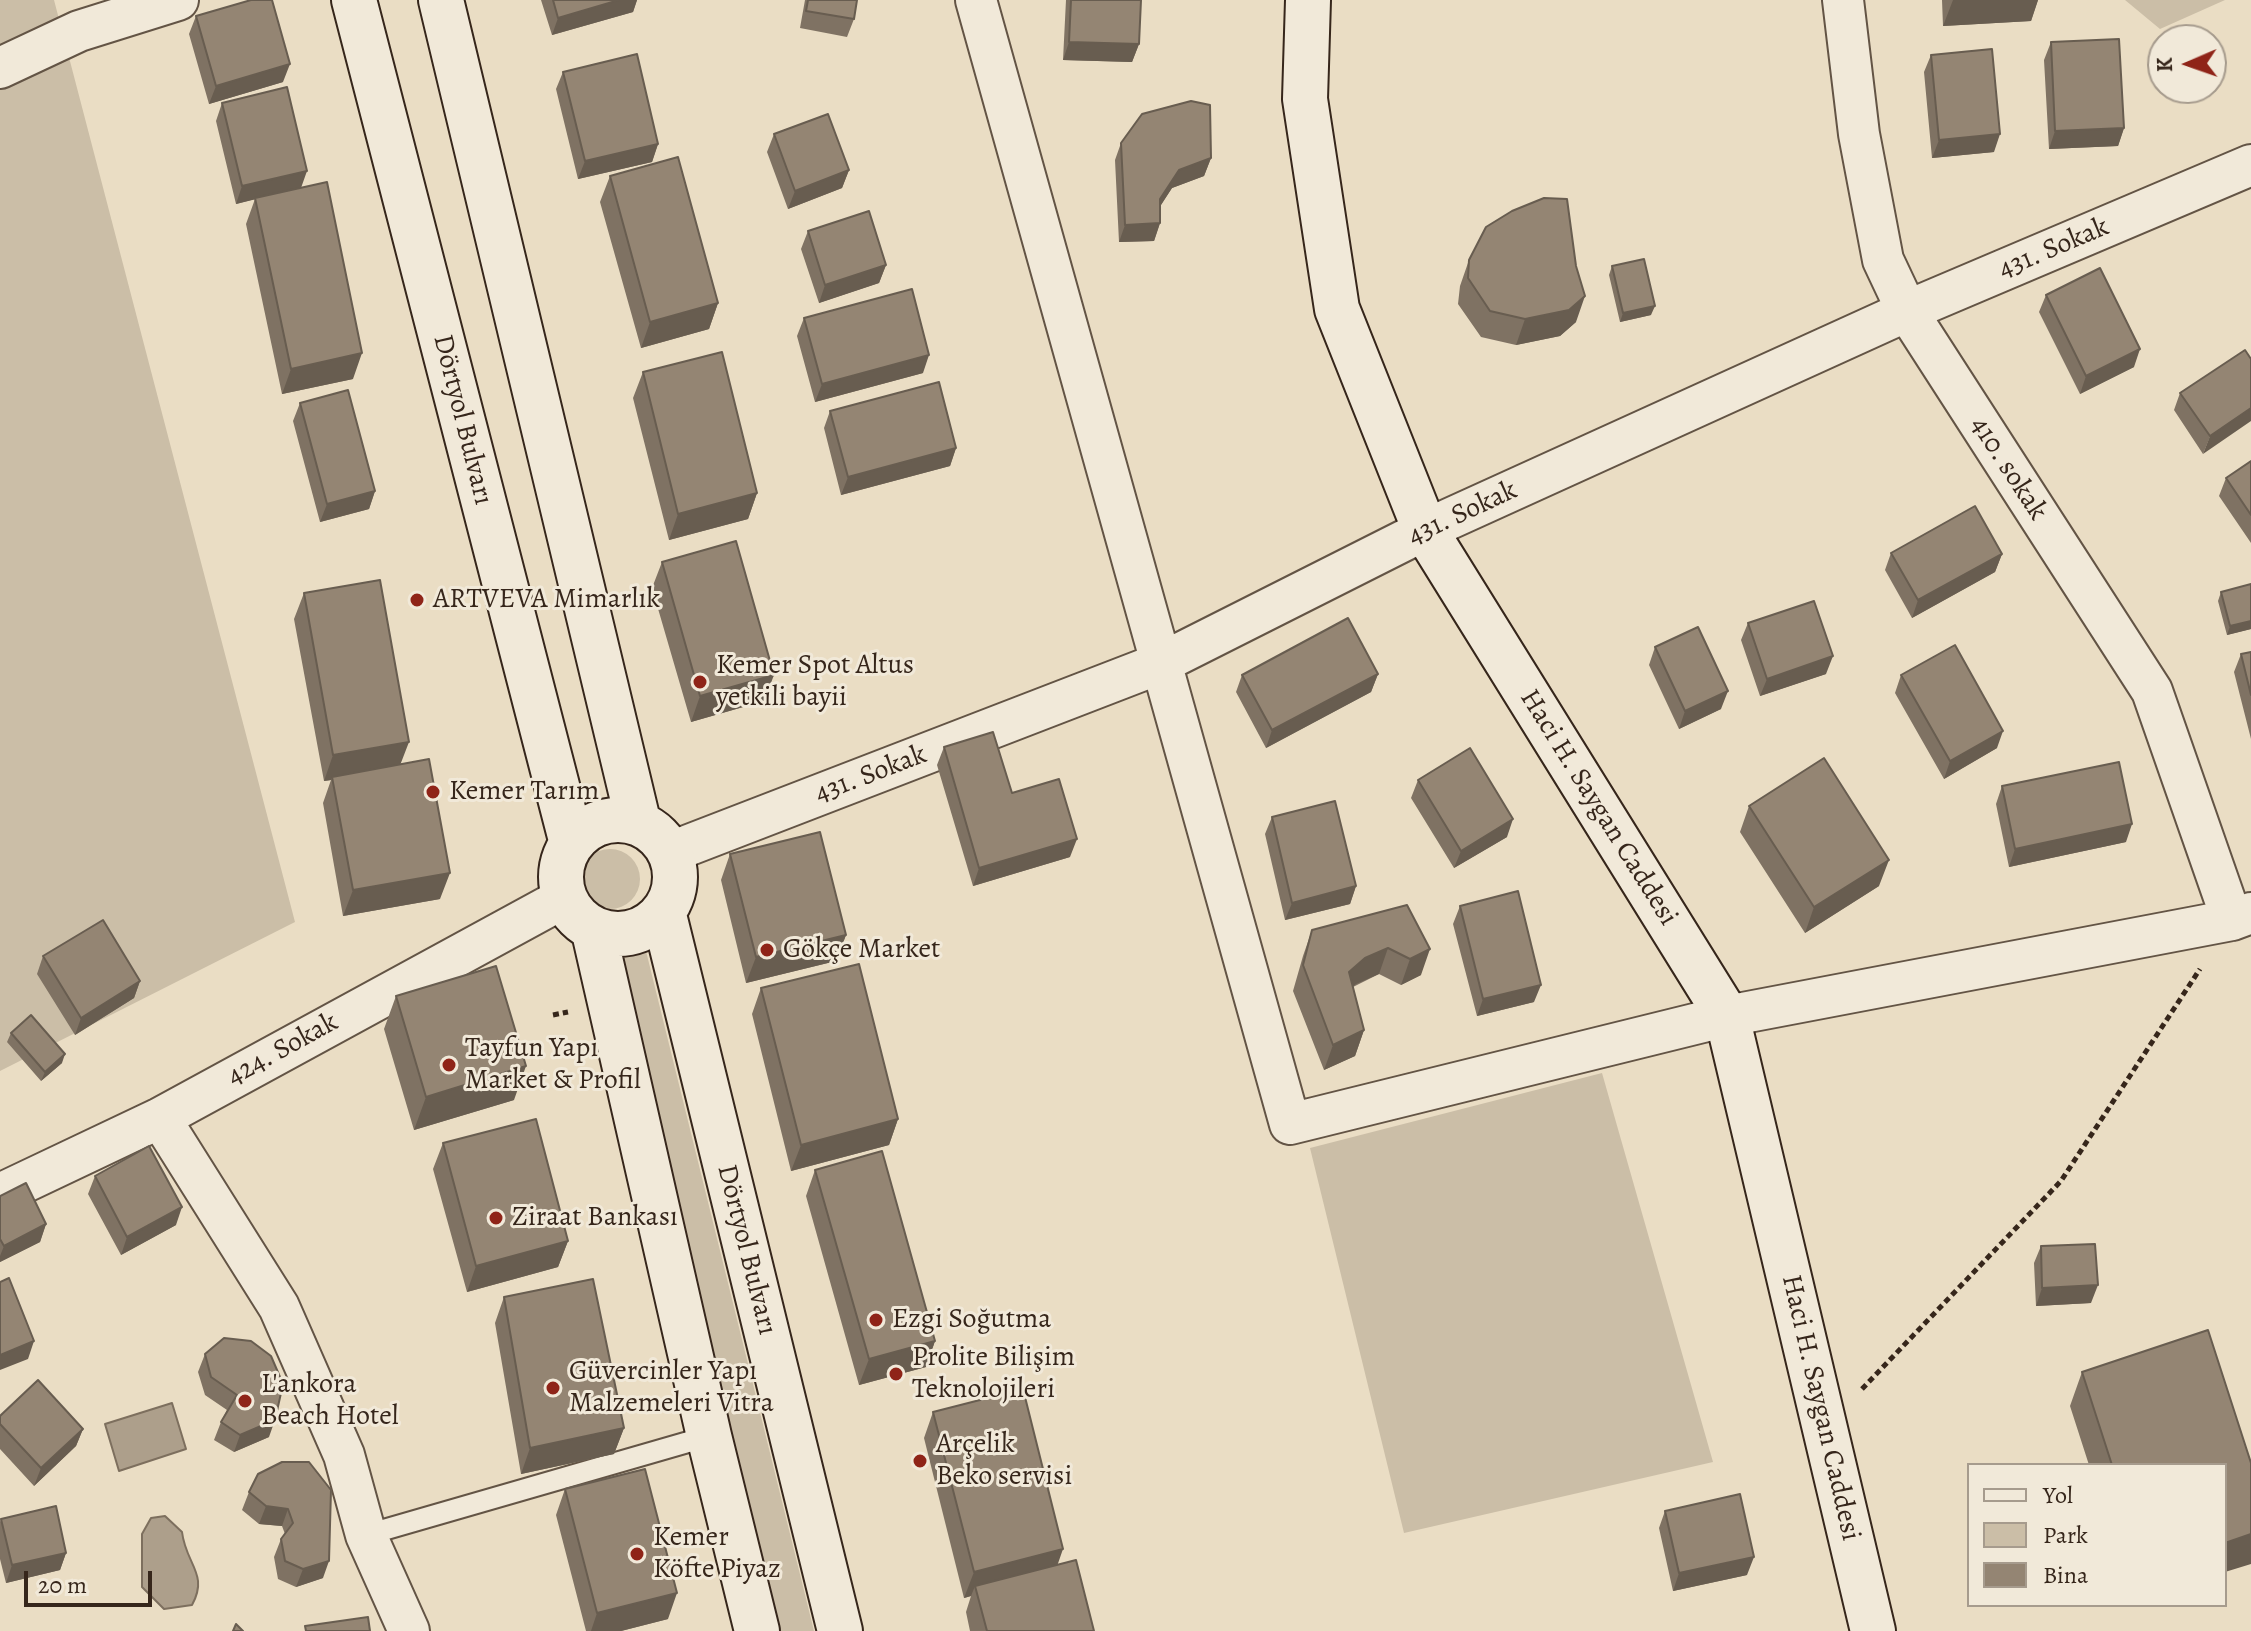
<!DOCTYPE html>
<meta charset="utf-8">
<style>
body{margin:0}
#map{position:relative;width:2251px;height:1631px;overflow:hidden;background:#eaddc4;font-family:Alegreya,serif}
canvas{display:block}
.legend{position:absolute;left:1967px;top:1463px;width:260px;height:144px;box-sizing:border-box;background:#f1e9d9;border:2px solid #a69b8d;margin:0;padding:10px 14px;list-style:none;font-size:24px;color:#36261b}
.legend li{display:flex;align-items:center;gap:16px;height:40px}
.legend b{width:40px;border:2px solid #a69b8d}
.north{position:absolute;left:2147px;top:24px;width:80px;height:80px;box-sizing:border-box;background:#f1e9d9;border:2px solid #a69b8d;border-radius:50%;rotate:268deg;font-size:22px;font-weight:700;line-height:32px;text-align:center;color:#36261b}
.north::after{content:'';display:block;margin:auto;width:28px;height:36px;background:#8f2418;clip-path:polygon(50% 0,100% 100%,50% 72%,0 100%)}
.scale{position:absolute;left:24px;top:1571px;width:128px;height:36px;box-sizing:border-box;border:4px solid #36261b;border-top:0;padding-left:10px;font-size:24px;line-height:28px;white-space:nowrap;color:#36261b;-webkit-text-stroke:6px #f1e9d9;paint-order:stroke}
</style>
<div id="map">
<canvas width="2251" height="1631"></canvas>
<ul class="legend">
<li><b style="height:10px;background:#f1e9d9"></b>Yol</li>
<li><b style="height:22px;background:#cbbea7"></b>Park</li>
<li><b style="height:22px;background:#948573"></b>Bina</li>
</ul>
<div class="north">K</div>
<div class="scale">20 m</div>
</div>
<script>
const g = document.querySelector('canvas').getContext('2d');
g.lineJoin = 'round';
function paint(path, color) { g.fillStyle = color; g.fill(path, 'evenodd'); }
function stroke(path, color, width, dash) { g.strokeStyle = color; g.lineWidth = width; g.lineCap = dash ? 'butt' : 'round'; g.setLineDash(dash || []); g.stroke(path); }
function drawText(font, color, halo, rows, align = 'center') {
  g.font = font + ' Alegreya,serif'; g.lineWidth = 6; g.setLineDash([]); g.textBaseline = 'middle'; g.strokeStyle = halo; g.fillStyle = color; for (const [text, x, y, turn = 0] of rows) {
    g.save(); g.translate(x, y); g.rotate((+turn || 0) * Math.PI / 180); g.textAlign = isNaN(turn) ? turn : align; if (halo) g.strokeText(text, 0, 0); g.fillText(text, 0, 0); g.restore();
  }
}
const green = new Path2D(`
 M0,0H54L295,922L0,1071Z
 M2125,0H2225L2160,29Z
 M580 879a30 30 0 1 1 60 0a30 30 0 1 1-60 0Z
 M645,947L814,1631H780L609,957Z
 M1602,1073L1713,1462L1404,1533L1310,1148Z`);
const water = new Path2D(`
 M172,1403L186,1449L119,1471L105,1424Z
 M165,1516L182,1532C186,1565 209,1574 192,1605L164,1609L142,1587V1534L151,1518Z`);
const path = new Path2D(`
 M553,1015L568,1012
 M1862,1389L2061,1181L2200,969`);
const lane = new Path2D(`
 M366,1535L709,1436`);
const street = new Path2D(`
 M976,0L1290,1124L1727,1016L2232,920L2251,913
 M1843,0L1859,134L1883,260L1907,311L2152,691L2232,920
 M0,68L79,31L178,0
 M671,852L1161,663L1425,530L1907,311L2251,165
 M160,1118L279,1307L344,1455L366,1535L409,1631
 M0,1194L160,1118L562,899`);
const secondary = new Path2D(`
 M354,0L571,840
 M441,0L638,821
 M1308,0L1305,99L1337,309L1425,530L1727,1016L1873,1631
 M561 877a57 57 0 1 1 114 0a57 57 0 1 1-114 0Z
 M664,915L840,1631
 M594,932L709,1436L757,1631`);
const wall = new Path2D(`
 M541,0H637L633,12L552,35Z
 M805,0H857L854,19L847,37L800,28Z
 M1066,0H1141L1139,44L1132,62L1063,60Z
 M1942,0H2038L2031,21L1943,26Z
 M196,16L283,82L209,104L189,34Z
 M2051,42L2124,128L2118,146L2049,149L2044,60Z
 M1931,55L1994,152L1932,158L1924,72Z
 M563,72L658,144L652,162L578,179L556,89Z
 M222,103L301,188L353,379L282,394L246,224L255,199L236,204L216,121Z
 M774,134L849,170L842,188L788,209L767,152Z
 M1121,143L1211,158L1204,176L1172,188L1160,206V223L1154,241L1119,242L1115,160Z
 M610,176L718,303L709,329L641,348L600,202Z
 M808,231L886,265L879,283L819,303L801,249Z
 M1469,260L1576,322L1560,336L1516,345L1481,337L1458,304L1460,286Z
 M1612,266L1651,315L1620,322L1609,275Z
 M2046,295L2134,367L2080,394L2039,312Z
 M804,318L923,373L815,402L797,336Z
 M2245,350L2203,454L2174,410L2180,393Z
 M643,372L757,493L748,519L669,540L633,398Z
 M300,403L375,491L369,509L320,522L293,421Z
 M830,411L956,448L950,466L841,495L824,428Z
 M2251,461V543L2219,496L2226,478Z
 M1891,553L2002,554L1995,572L1912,618L1885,570Z
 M662,562L764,701L691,722L652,588Z
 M2251,584V629L2227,635L2218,601L2221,592Z
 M304,593L400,764L440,899L343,916L323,803L331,780L324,781L294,619Z
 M1748,623L1826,674L1760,696L1741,640Z
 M1655,647L1721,709L1679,729L1649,665Z
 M2251,652V739L2234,672L2241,654Z
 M1378,674L1371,692L1266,748L1236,692L1242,675Z
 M1901,675L1997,748L1944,779L1895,693Z
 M944,747L1012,793L1070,857L973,886L937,765Z
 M1418,780L1507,837L1454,868L1411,798Z
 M2002,786L2126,842L2009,867L1996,804Z
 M1749,806L1879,886L1805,933L1740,832Z
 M1272,817L1356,886L1350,904L1285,920L1265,834Z
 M730,854L846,935L836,961L746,983L721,880Z
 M1407,905L1421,975L1401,985L1379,974L1353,987L1364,1030L1355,1056L1324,1070L1293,991L1303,956L1312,930Z
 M1460,906L1534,1002L1477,1016L1453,924Z
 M43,956L140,981L134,998L75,1035L37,974Z
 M761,988L898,1119L889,1145L791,1171L752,1014Z
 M396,996L514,1100L414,1130L384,1029Z
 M11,1033L62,1063L41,1081L7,1042Z
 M443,1143L568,1241L558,1267L467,1292L433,1169Z
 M815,1170L935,1341L926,1367L859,1385L806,1196Z
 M95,1176L176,1225L121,1255L88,1194Z
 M0,1196L46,1224L40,1242L0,1262Z
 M2041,1246L2091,1303L2036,1306L2034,1263Z
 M504,1297L624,1428L614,1454L521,1474L495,1323Z
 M224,1338L269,1437L234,1452L214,1440L221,1422L227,1410L205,1395L198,1372L205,1354Z
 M2082,1372L2225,1465H2089L2070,1406Z
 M933,1412L1058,1565L1094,1631H970L966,1612L971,1596L964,1598L924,1438Z
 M0,1416L83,1429L76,1446L34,1486L0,1449Z
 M282,1462L323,1578L296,1587L278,1579L274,1557L281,1539L285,1534L282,1526L259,1524L242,1510L249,1492Z
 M565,1489L668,1619L621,1631H586L556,1515Z
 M1665,1511L1747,1575L1673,1591L1659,1528Z
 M1,1519L66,1553L60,1570L6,1583L0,1559V1522Z`);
const shadedWall = new Path2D(`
 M619,0H637L633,12L552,35L558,18Z
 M1953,0H2038L2031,21L1943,26Z
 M1069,42L1139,44L1132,62L1063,60Z
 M290,64L283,82L209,104L216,86Z
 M2124,128L2118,146L2049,149L2055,131Z
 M2000,134L1994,152L1932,158L1939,140Z
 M658,144L652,162L578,179L585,161Z
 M1211,158L1204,176L1172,188L1154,216L1160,199L1179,170Z
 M849,170L842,188L788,209L795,191Z
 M307,171L301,188L236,204L242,186Z
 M1160,223L1154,241L1119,242L1125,225Z
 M886,265L879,283L819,303L825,285Z
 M1585,296L1576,322L1560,336L1516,345L1525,319Z
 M718,303L709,329L641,348L650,322Z
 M1655,306L1651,315L1620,322L1623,313Z
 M2140,349L2134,367L2080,394L2086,376Z
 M362,353L353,379L282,394L291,369Z
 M929,355L923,373L815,402L822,384Z
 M2251,408V421L2203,454L2210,436Z
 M956,448L950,466L841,495L848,477Z
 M375,491L369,509L320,522L327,504Z
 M757,493L748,519L669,540L678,514Z
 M2002,554L1995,572L1912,618L1918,600Z
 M2251,621V629L2227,635L2230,626Z
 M1833,656L1826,674L1760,696L1767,679Z
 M1378,674L1371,692L1266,748L1272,730Z
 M774,675L764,701L691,722L700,696Z
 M1728,691L1721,709L1679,729L1685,711Z
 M2003,731L1997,748L1944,779L1950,761Z
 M409,742L399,768L332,777L331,780L324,781L333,755Z
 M1513,819L1507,837L1454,868L1461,851Z
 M2132,824L2126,842L2009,867L2015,849Z
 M1077,839L1070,857L973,886L979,868Z
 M1889,860L1879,886L1805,933L1814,907Z
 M450,873L440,899L343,916L353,890Z
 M1356,886L1350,904L1285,920L1292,903Z
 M846,935L836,961L746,983L756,957Z
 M1388,948L1379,974L1356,984L1340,998L1349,972L1365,958Z
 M1430,949L1421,975L1401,985L1410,959Z
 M140,981L134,998L75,1035L81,1018Z
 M1541,985L1534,1002L1477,1016L1483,999Z
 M1364,1030L1355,1056L1324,1070L1333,1045Z
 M65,1054L62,1063L41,1081L45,1072Z
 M526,1066L514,1100L414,1130L426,1097Z
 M898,1119L889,1145L791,1171L801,1145Z
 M182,1207L176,1225L121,1255L127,1237Z
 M46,1224L40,1242L0,1262V1256L4,1246Z
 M568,1241L558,1267L467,1292L476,1266Z
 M2098,1285L2091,1303L2036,1306L2042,1288Z
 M34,1341L28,1359L0,1370V1355Z
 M935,1341L926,1367L859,1385L869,1359Z
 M275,1420L269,1437L234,1452L240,1435Z
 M624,1428L614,1454L521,1474L530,1448Z
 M83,1429L76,1446L34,1486L41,1468Z
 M266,1506L288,1509L282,1526L259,1524Z
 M2251,1534V1564L2225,1572V1543Z
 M1063,1549L1054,1575L975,1586L971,1596L964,1598L974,1572Z
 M66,1553L60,1570L6,1583L12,1565Z
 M1754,1557L1747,1575L1673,1591L1679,1573Z
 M329,1561L323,1578L296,1587L303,1569Z
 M677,1593L668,1619L621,1631H591L597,1613Z`);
const building = new Path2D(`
 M251,0H272L290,64L216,86L196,16Z
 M553,0H619L558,18Z
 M808,0H857L854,19L806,11Z
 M1071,0H1141L1139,44L1069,42Z
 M2119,39L2124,128L2055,131L2051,42Z
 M1992,49L2000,134L1939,140L1931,55Z
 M637,54L658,144L585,161L563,72Z
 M287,87L307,171L242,186L222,103Z
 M1191,101L1210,105L1211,158L1179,170L1160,199V223L1125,225L1121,143L1142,114Z
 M828,114L849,170L795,191L774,134Z
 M678,157L718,303L650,322L610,176Z
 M327,182L362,353L291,369L255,198Z
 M1544,198L1567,199L1576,266L1585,296L1569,310L1525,319L1490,311L1468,278L1469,260L1486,227L1512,211Z
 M869,211L886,265L825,285L808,231Z
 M1644,259L1655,306L1623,313L1612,266Z
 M2100,268L2140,349L2086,376L2046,295Z
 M912,289L929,355L822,384L804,318Z
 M2245,350L2251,359V408L2210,436L2180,393Z
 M722,352L757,493L678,514L643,372Z
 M939,382L956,448L848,477L830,411Z
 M348,390L375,491L327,504L300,403Z
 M2251,461V515L2226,478Z
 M1975,506L2002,554L1918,600L1891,553Z
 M736,541L774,675L700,696L662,562Z
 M380,580L409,742L333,755L304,593Z
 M2251,584V621L2230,626L2221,592Z
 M1814,601L1833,656L1767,679L1748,623Z
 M1348,618L1378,674L1272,730L1242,675Z
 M1698,627L1728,691L1685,711L1655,647Z
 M1955,645L2003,731L1950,761L1901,675Z
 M2251,652V695L2241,654Z
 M993,732L1012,793L1059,779L1077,839L979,868L944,747Z
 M1470,748L1513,819L1461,851L1418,780Z
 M1824,758L1889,860L1814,907L1749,806Z
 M429,759L450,873L353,890L332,777Z
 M2119,762L2132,824L2015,849L2002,786Z
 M1335,801L1356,886L1292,903L1272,817Z
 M820,832L846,935L756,957L730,854Z
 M1518,891L1541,985L1483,999L1460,906Z
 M1407,905L1430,949L1410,959L1388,948L1365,958L1349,972L1364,1030L1333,1045L1303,965L1312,930Z
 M103,920L140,981L81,1018L43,956Z
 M859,964L898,1119L801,1145L761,988Z
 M496,966L526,1066L426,1097L396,996Z
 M31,1015L65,1054L45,1072L11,1033Z
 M536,1119L568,1241L476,1266L443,1143Z
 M149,1146L182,1207L127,1237L95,1176Z
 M882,1151L935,1341L869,1359L815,1170Z
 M26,1183L46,1224L4,1246L0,1239V1196Z
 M2095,1244L2098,1285L2042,1288L2041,1246Z
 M9,1278L34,1341L0,1355V1282Z
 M593,1279L624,1428L530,1448L504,1297Z
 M2208,1330L2251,1463V1534L2225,1543V1465H2112L2082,1372Z
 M224,1338L251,1341L271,1356L283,1384L275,1420L240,1435L221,1422L237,1395L211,1377L205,1354Z
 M38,1380L83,1429L41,1468L0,1424V1416Z
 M1023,1389L1063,1549L974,1572L933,1412Z
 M282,1462H309L331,1490L329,1561L303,1569L285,1561L281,1539L293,1523L288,1509L266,1506L249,1492L258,1474Z
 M645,1469L677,1593L597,1613L565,1489Z
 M1740,1494L1754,1557L1679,1573L1665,1511Z
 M56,1506L66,1553L12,1565L1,1519Z
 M1076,1560L1094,1631H987L975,1586Z
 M368,1617L370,1631H306L305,1626Z
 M236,1624L243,1631H233Z`);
const markers = [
 [417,600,8,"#8f2418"],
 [700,682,8,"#8f2418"],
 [433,792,8,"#8f2418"],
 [767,950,8,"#8f2418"],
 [449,1065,8,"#8f2418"],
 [496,1218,8,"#8f2418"],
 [876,1320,8,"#8f2418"],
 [896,1374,8,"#8f2418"],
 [553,1388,8,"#8f2418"],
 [245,1401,8,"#8f2418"],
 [920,1461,8,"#8f2418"],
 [637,1554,8,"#8f2418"]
];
const streetNames = [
 ["431. Sokak",2054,249,-23],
 ["Dörtyol Bulvarı",462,420,76],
 ["410. sokak",2008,469,57],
 ["431. Sokak",1463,514,-25],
 ["431. Sokak",871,775,-21],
 ["Haci H. Saygan Caddesi",1598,808,58],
 ["424. Sokak",283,1050,-29],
 ["Dörtyol Bulvarı",746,1250,76],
 ["Haci H. Saygan Caddesi",1820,1408,77]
];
const poiNames = [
 ["ARTVEVA Mimarlık",433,600],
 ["Kemer Spot Altus",716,666],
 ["yetkili bayii",716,698],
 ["Kemer Tarım",449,792],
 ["Gökçe Market",783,950],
 ["Tayfun Yapı",465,1049],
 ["Market & Profil",465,1081],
 ["Ziraat Bankası",512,1218],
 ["Ezgi Soğutma",892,1320],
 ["Prolite Bilişim",912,1358],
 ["Teknolojileri",912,1390],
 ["Güvercinler Yapı",569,1372],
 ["Malzemeleri Vitra",569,1404],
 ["L'ankora",261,1385],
 ["Beach Hotel",261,1417],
 ["Arçelik",936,1445],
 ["Beko servisi",936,1477],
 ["Kemer",653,1538],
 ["Köfte Piyaz",653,1570]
];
paint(green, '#cbbea7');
paint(water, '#ad9f8b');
stroke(water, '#7d6f5e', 2);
stroke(lane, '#635445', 24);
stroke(street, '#635445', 44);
stroke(secondary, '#36261b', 48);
stroke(path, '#36261b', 5, [6, 4]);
stroke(lane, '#f1e9d9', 20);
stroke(street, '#f1e9d9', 40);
stroke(secondary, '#f1e9d9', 44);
paint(wall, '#7f7263');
paint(shadedWall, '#685d50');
paint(building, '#948573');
stroke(building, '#685d50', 2);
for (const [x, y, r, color] of markers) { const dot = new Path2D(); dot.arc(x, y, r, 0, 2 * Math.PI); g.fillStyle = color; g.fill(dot); stroke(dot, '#f1e9d9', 3); }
drawText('28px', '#36261b', '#f1e9d9', streetNames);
drawText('28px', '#36261b', '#f1e9d9', poiNames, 'left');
</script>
